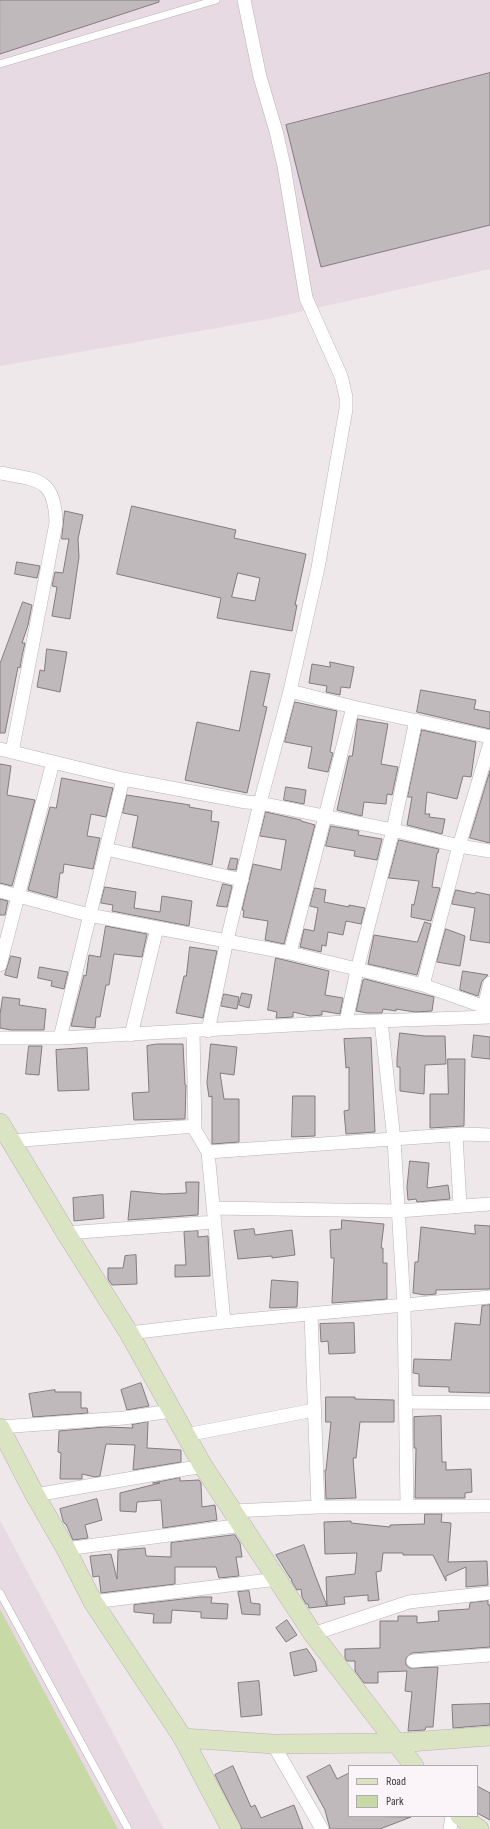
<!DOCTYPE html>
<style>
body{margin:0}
#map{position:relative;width:490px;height:1829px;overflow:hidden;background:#eee8eb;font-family:"Sofia Sans Condensed",sans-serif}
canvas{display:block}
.legend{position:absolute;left:348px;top:1765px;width:130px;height:52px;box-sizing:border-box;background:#fbf5f9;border:1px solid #afaaad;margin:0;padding:5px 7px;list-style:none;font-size:12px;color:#3c393b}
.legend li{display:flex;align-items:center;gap:8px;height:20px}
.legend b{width:20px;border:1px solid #afaaad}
</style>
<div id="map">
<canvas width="490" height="1829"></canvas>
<ul class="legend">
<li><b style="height:5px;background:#dae3c2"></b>Road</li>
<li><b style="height:11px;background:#c7d9a4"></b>Park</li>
</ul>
</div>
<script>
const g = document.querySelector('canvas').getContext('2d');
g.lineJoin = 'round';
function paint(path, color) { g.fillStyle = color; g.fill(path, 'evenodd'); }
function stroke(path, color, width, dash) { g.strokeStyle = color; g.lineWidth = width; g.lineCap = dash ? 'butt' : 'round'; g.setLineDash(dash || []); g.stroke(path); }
const built = new Path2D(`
 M0,0H490V269L268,319L0,366Z
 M0,1520L164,1829H0Z`);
const green = new Path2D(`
 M0,1609L118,1829H0Z`);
const building = new Path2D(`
 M0,0H159V2L0,54Z
 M490,73V225L321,267L286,125Z
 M132,506L236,530L234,538L306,554L295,605H297L292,631L217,618L221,598L117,574ZM238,573L260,578L255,601L232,597Z
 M65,511L83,515L78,539L79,557L70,619L52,616L57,587L52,586L55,572L63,573L69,539H62Z
 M17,562L40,566L37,578L15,574Z
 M23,602L32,605L28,625L22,643H25L22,656L20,668L18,667L5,733H0V664Z
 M47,649L67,652L60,692L37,687L40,670L44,671Z
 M330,662L354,667L350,688L341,687L340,695L326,692L327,686L309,683L312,664L330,667Z
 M251,671L270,674L263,706L267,707L247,793L185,780L197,722L239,731Z
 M421,690L476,700L474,709L490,712V729L417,712Z
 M295,702L337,711L330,752L333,753L328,772L308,768L312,747L285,742Z
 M358,719L388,724L381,764L398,767L392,795L387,794L386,804L364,802L362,816L337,810L349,756H352Z
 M422,730L476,742L471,777L463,776L457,799L427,792L425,814H430L429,817L445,819L442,834L407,825L412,797H408Z
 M0,764L11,766L7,795L35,800L12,886L0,883Z
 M490,771V843L470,838Z
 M62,778L113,788L106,817L91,814L87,836L100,838L93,869L64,864L63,873H60L57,898L28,890L50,807L56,808Z
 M286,787L306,790L304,804L284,800Z
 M127,795L190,805L189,807L212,811L211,821L219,822L212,865L132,847L138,816L123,813Z
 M266,812L301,820V821L315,825L284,944L265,940L268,921L243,917L244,910H242L253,864L281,870L286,840L260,836Z
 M331,826L359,831L358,835L382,839L377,860L354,856L355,851L326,846Z
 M399,840L439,849L438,853H437L432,887L440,888L431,921L411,917L412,904L414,905L419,881L389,878Z
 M231,858L238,859L236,870L228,869Z
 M223,884L232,886L227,907L217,906Z
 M105,887L136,892L134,908L160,912L162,896L192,901L189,926L112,911L113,905L101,903Z
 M315,888L326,890L324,902L349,907V905L365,908L361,924L346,921L343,935L328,932L326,946L322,945L321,952L300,947L304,929L314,931L318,908L310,906Z
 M456,890L475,894L476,892L490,895V943L470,940L475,908L452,904Z
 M0,899L8,901L5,915H0Z
 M425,922L431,924L417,975L368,964L374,935L417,942Z
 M106,926L147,934L142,957L114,954L109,985H106L100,1017H96L95,1028L71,1026L84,975L86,976L89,955L100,957Z
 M446,929L465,936L460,966L437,962Z
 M190,947L217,951L203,1018L176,1013L184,976H186Z
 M11,956L21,958L17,978L5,975Z
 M276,958L329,971L325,995L343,998L340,1014L322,1011V1015L310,1016L293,1012V1017L276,1018L277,1012L268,1010Z
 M40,967L68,972L64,989L51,986L52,981L38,978Z
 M463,971L488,975L482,981L478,996L460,990Z
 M365,979L434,997L432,1011L415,1012L396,1009V1011L383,1009L382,1013H367L356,1011L363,980Z
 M242,993L252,995L249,1008L239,1005Z
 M224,994L239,997L237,1009L221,1006Z
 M3,997L20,999L19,1005L46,1009L44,1030H11L0,1028V1015Z
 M400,1033L425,1036H445L446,1064L425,1065L424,1094L400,1091V1067H397V1059Z
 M474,1035L490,1037V1059L472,1057Z
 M371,1038L375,1132L346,1134L344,1111L349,1110V1067L346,1068L344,1039Z
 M157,1044H183L185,1085H186L185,1119L134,1120L132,1093L149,1092L147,1046Z
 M211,1044L237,1047L234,1075L220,1073L224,1099H239V1142L212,1144V1096L209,1097L207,1083Z
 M29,1046H42L39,1075L26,1074Z
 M87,1048L89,1090L58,1091L56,1050Z
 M448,1059H465L464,1126L430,1128V1094H448Z
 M293,1096H315V1136L292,1137Z
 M410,1161L429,1163L427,1188L448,1185L450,1199L417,1202L416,1199L408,1200L407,1188Z
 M186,1182H199L198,1215L128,1220L131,1191L163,1194L186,1193Z
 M103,1195L104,1218L74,1221L73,1198Z
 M342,1220L384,1224L381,1248H383V1263H387V1299L332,1303L334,1258H331L330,1230L341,1229Z
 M475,1225L490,1226V1289L436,1290V1294L425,1295L413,1293L415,1262H418L421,1227L475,1234Z
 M254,1229L255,1235L292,1230L295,1255L272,1258V1256L238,1259L234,1231Z
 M198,1231V1237L208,1236L210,1276L175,1277V1265H186L184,1232Z
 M136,1255L137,1284L112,1285L108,1279V1268H123L125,1256Z
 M272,1280L298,1282L297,1307L270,1308Z
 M490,1305V1393L449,1392V1387L419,1386V1374L413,1373L414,1359L451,1360L455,1323L480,1325L482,1306Z
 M354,1323L355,1353L329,1354L328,1341L321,1342L320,1324Z
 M141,1383L149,1406L127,1410L121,1390Z
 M55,1390V1392H81V1408H87L88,1413L33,1417L29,1394Z
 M326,1397H355V1399L394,1400V1422H360L356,1458H353L356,1498L326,1499L325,1470H326L331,1422H326Z
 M441,1416L442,1462H446V1470L471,1469L472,1492L465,1493V1498H415L416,1448H414V1417Z
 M148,1422L147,1448L181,1450V1462L133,1470L135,1445L106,1444L100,1476L95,1477L82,1474V1479H60L61,1453L58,1452L59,1431L105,1427L133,1428L132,1425Z
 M180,1478V1481L199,1480L201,1483L202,1507L215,1505L217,1520L163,1528L161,1500L137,1502L136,1512L120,1511V1493L160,1483H153Z
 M97,1499L102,1520L85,1525L88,1538L73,1540L66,1524H65L63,1521L60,1509Z
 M425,1514H442L441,1522L451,1523L448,1562L487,1561L488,1585L466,1587V1567L446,1576V1581L433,1555H403V1553H383L381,1571L376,1572L379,1600L368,1601V1595L344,1597L345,1604L327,1606L326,1577L355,1574L357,1553L325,1554L324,1522L351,1521V1523L390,1527V1525L424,1524Z
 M235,1535L240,1543L242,1557H236L239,1576L219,1578L216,1567H175V1584L101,1593L99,1576L93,1577L90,1556L111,1554L117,1579L118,1550L145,1548L146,1556L171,1557V1543Z
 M304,1545L315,1575L327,1606L309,1608L308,1604H306L302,1597L301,1589L297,1590L292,1582L291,1578H290L276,1555Z
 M249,1591L251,1603L260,1604V1615L242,1614L238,1592Z
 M201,1597H212L211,1603L228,1604L227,1619L201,1618V1612L172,1610L171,1623H153L154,1614L134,1612V1605Z
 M488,1601V1605H490V1647L412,1653L406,1658V1665L410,1668L438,1667L433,1727H426L425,1730L408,1731L412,1692L405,1691L407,1671L378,1672V1683H364L355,1671V1661H347L345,1658V1649L380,1648V1621H398V1616H417V1623L439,1621L438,1611L469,1609L470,1603Z
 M287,1620L297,1635L286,1642L276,1628Z
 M307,1649L315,1661L317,1671L294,1676L290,1653Z
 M259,1681L262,1715L241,1717L238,1683Z
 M490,1704V1725L453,1728L452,1705Z
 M330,1765L337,1779L349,1773V1816L411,1817L380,1829H330L325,1810L307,1777Z
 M233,1766L251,1807L255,1805L261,1818L294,1805L303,1829H242L215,1775Z
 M477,1786L490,1793V1820L477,1813Z`);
const lane = new Path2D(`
 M0,64L216,0
 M0,1593L128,1829`);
const street = new Path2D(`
 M0,473C38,480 55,478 56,523L12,752
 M290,691L353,707L490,737
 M0,749L123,779L246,802L260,803L393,830L459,846L490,851
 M106,849L242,880
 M0,891L89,915L290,953L423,985L490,1009
 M290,953L353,707
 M0,965L53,762
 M423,985L459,846L490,743
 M484,1007L490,983
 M381,1021L394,1140L404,1305L407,1505
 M346,1022L357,970L393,830L416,720
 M193,1031L195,1130L208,1152L224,1322
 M208,1031L227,940L260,803L290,691L318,568L346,409V397L341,376L306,298L284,166L276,131L260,77L244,0
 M131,1035L157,928
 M0,1038H60L346,1022L490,1017
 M60,1038L123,779
 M456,1135L460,1206
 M12,1141L195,1126
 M208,1152L464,1134L490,1135
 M213,1208L399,1211L490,1204
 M66,1233L215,1222
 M311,1314L318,1507
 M129,1333L224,1322L490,1297
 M406,1402L490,1403
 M0,1427L124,1418L171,1411
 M186,1435L314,1410
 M35,1495L203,1466
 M233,1511L318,1507L490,1506
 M66,1549L242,1525
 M93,1602L277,1579
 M313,1634L409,1602L490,1593
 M413,1661L490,1655
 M273,1744L322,1829
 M450,1829L452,1816`);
const secondary = new Path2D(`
 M0,1123L66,1233L129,1333L203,1466L313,1634L414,1766
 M0,1428L35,1495L66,1549L93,1602L183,1738L231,1829
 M183,1738L273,1744L396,1743L490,1736
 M460,1816L479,1829`);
paint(built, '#e8dae2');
paint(green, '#c7d9a4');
paint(building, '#bfb9bc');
stroke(building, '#827c80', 1);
stroke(lane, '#b9b2b6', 8);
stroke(street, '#b9b2b6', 14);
stroke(secondary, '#b9b2b6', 20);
stroke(lane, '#fff', 7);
stroke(street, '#fff', 13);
stroke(secondary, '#dae3c2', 19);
</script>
